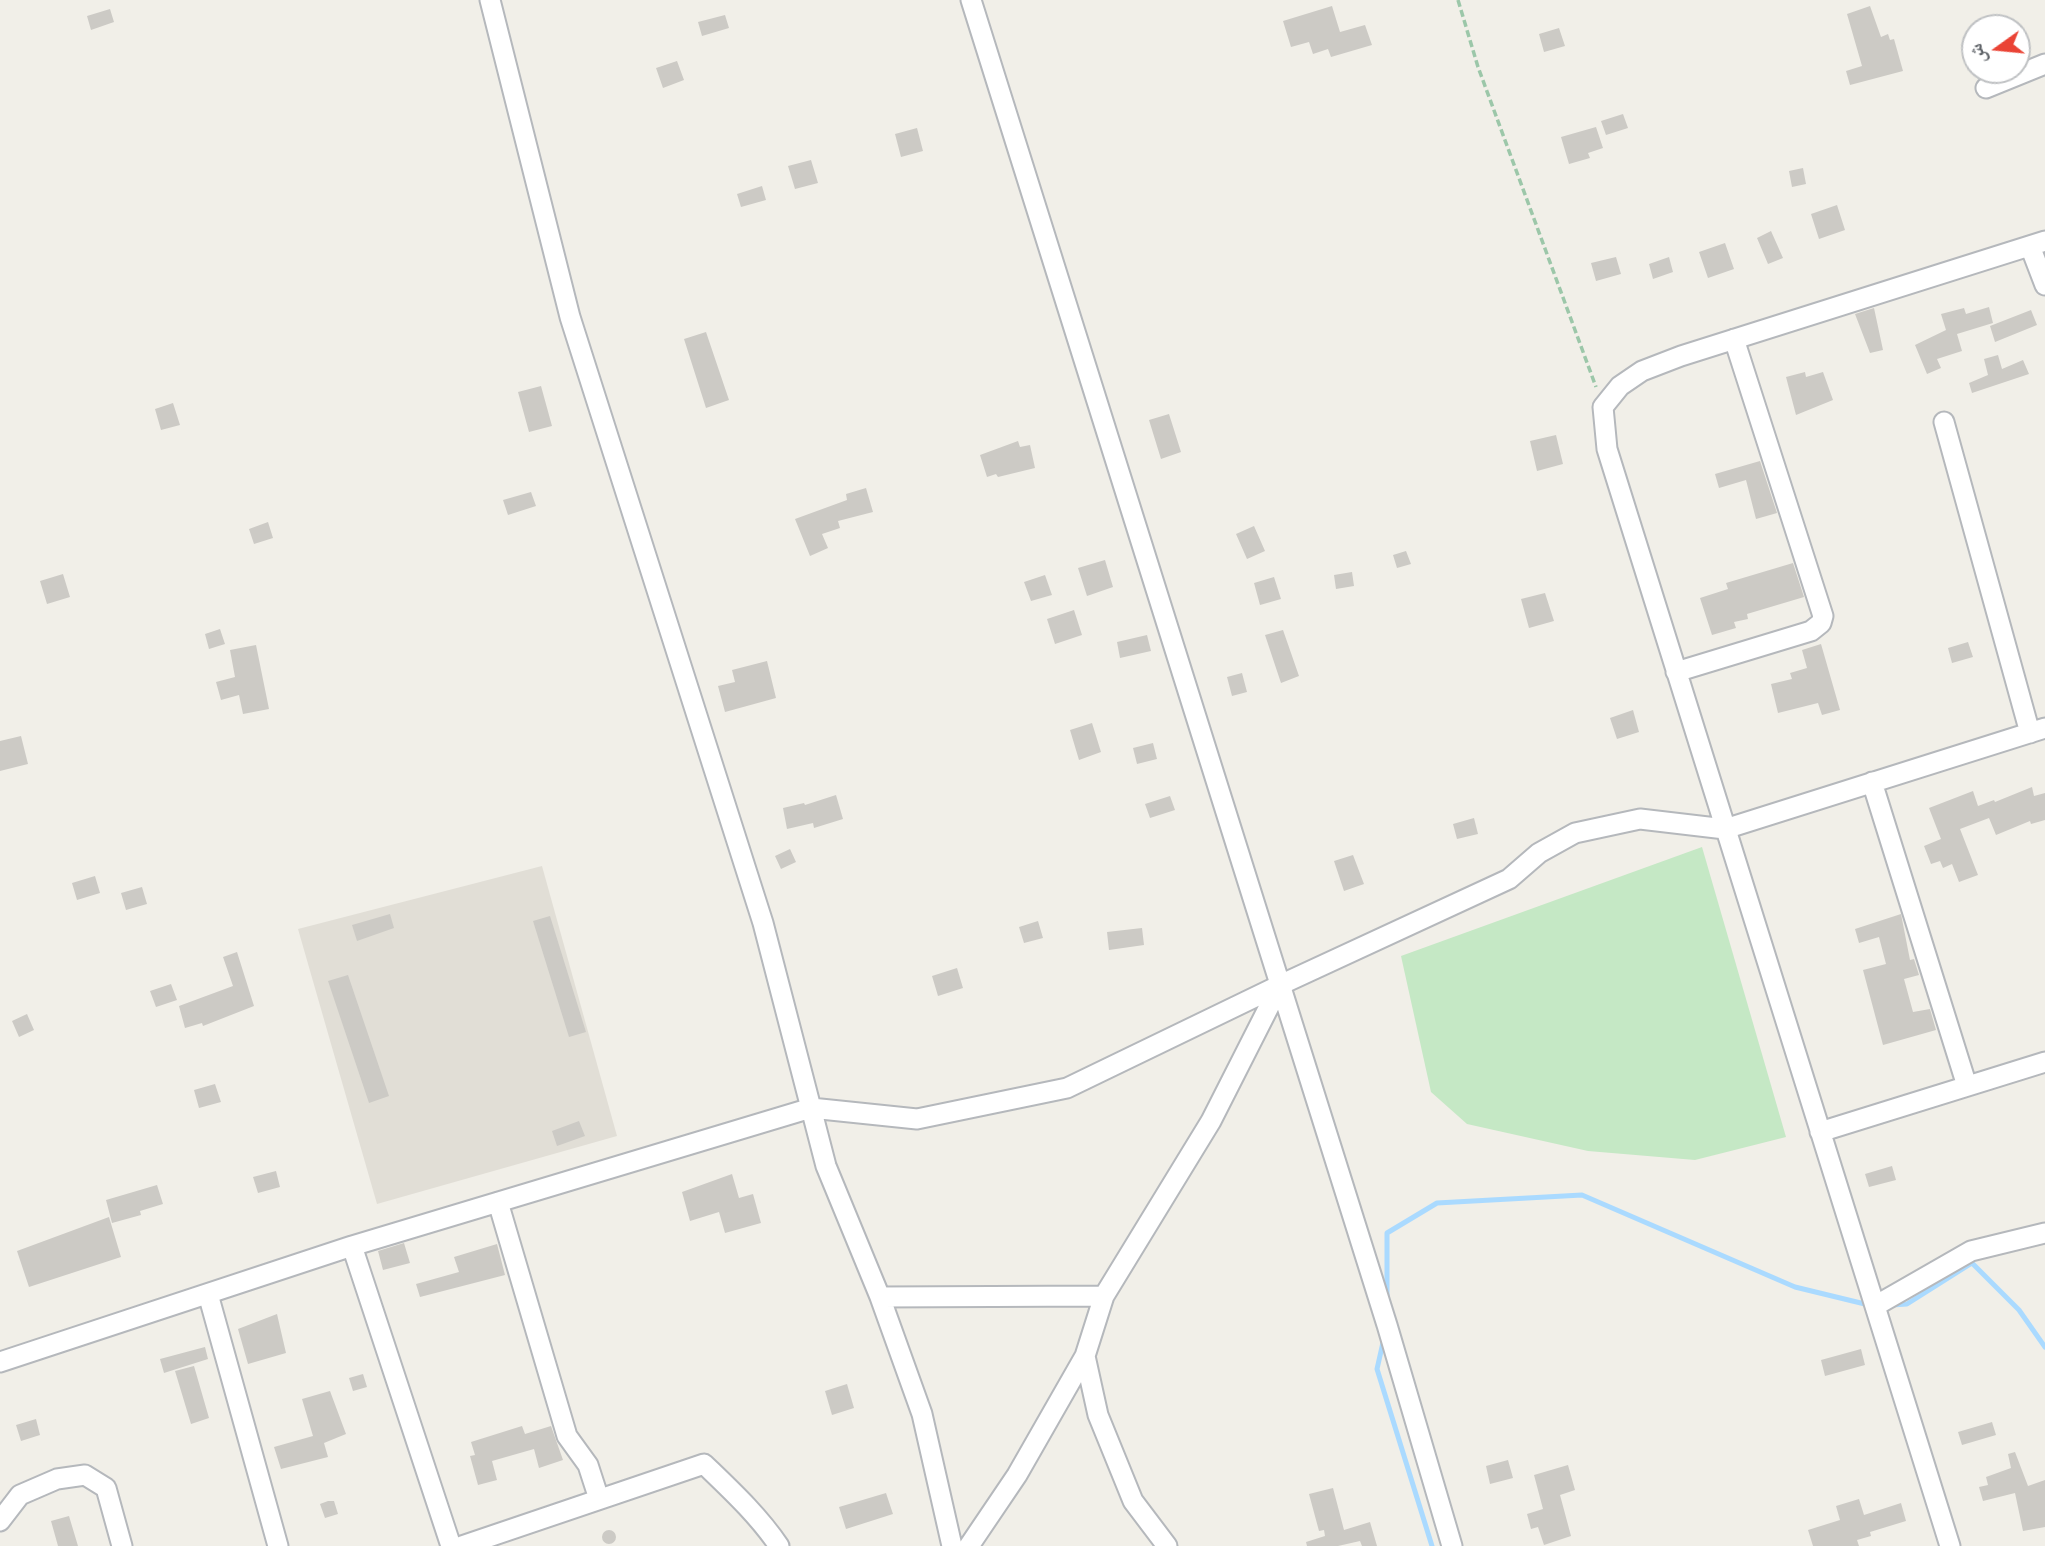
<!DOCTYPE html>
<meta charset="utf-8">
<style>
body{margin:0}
#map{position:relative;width:2045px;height:1546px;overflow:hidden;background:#f1efe8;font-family:"Nunito Sans","Noto Naskh Arabic",sans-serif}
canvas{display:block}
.north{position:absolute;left:1961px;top:14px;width:70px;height:70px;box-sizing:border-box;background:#fff;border:2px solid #bfc1c3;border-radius:50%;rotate:255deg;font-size:19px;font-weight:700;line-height:28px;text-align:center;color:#5f6368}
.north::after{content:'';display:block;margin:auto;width:24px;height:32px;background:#ea4335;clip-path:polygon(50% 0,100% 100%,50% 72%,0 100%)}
</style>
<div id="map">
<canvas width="2045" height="1546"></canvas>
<div class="north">ش</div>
</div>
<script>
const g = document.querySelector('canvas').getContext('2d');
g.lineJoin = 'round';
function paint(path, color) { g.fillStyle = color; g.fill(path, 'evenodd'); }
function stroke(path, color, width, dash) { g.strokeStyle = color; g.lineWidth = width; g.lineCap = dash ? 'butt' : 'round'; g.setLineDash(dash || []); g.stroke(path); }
const education = new Path2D(`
 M542,866L617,1136L377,1204L298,929Z`);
const green = new Path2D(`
 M1702,847L1786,1137L1695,1160L1588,1151L1467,1124L1431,1092L1401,956Z`);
const stream = new Path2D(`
 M1387,1300V1233L1437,1203L1582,1195L1795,1287L1869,1305
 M1892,1305L1907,1304L1972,1263L2019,1310L2045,1347
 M1384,1338L1377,1369L1432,1546`);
const building = new Path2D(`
 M1332,6L1340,32L1365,25L1372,45L1331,57L1328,49L1313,54L1309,42L1291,47L1283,21Z
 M1870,6L1881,37L1888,34L1890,40L1894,39L1903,71L1850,85L1846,71L1862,66L1847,14Z
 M110,9L114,22L91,30L87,16Z
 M725,15L729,28L702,36L698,22Z
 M1559,28L1565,46L1544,52L1539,34Z
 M677,61L684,80L663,88L656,68Z
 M1623,114L1628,128L1606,135L1601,121Z
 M1596,127L1603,148L1588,153L1590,158L1569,164L1561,137Z
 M917,128L923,151L901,157L895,134Z
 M811,160L818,183L795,189L788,166Z
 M1803,168L1806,184L1792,187L1789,171Z
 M762,186L766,200L741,207L737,194Z
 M1837,205L1845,230L1819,239L1811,214Z
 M1771,231L1783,258L1768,264L1757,238Z
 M1725,243L1734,269L1708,278L1699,252Z
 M1616,257L1621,274L1596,281L1591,263Z
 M1669,257L1673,272L1653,279L1649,264Z
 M1989,307L1993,323L1957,334L1962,351L1937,359L1941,368L1927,374L1915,345L1946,330L1941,314L1964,308L1966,314Z
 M1874,308L1883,350L1870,353L1855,314Z
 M2031,310L2037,325L1995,342L1990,326Z
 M706,332L729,400L706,408L684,339Z
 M1998,355L2002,369L2023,360L2029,374L1972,393L1969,383L1988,375L1984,359Z
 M1805,372L1806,377L1823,372L1833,400L1796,415L1786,377Z
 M541,386L552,426L529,432L518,392Z
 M173,403L180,425L161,430L155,409Z
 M1169,414L1181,452L1161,459L1149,420Z
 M1556,435L1563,464L1537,471L1530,441Z
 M1018,441L1020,447L1030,445L1035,468L998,477L996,474L987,477L980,455Z
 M1760,461L1777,513L1756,519L1746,480L1719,488L1715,474Z
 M866,488L873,512L838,521L840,528L822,534L828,548L810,556L795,519L847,500L846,494Z
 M531,492L536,506L508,515L503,500Z
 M268,522L273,538L254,544L249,529Z
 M1254,526L1265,551L1247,559L1236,534Z
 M1406,551L1411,564L1397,568L1393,555Z
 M1105,560L1113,587L1087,596L1078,568Z
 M1793,563L1804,597L1747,614L1748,619L1734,622L1736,628L1712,635L1700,598L1728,589L1726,583Z
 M1352,572L1354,586L1336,589L1334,575Z
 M63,574L70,597L47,604L40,581Z
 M1045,575L1052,595L1031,601L1024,582Z
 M1274,577L1281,599L1260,605L1254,583Z
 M1545,593L1554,621L1529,628L1521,599Z
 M1074,610L1082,635L1055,644L1047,619Z
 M220,629L225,644L209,649L205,634Z
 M1283,630L1299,676L1281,683L1265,635Z
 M1147,635L1151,651L1120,658L1117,642Z
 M1968,642L1973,657L1952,663L1948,648Z
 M1821,644L1840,710L1822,715L1818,703L1778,713L1771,684L1792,679L1790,673L1807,668L1802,650Z
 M256,645L269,709L243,714L239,695L221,700L216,682L235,677L230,650Z
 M767,661L776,698L725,712L718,686L735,682L732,670Z
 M1242,673L1247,692L1232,696L1227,677Z
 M1633,710L1639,732L1617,739L1610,718Z
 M1092,723L1101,752L1079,760L1070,730Z
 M21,736L28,764L0,771V741Z
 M1153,743L1157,759L1137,764L1133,748Z
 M2032,787L2034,796L2045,793V820L2031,824L2030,821L1996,835L1989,818L1960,829L1978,875L1959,882L1952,864L1943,868L1940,861L1931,864L1924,846L1941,839L1929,808L1973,791L1978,806L1994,800L1995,802Z
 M836,795L843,819L814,828L813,823L787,829L783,808L804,803L805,805Z
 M1170,796L1175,810L1150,818L1145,804Z
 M1474,818L1478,834L1457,839L1453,824Z
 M790,849L796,862L781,869L775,856Z
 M1353,855L1364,884L1344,891L1334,861Z
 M95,876L100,893L77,900L72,883Z
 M142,887L147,904L126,910L121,893Z
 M390,914L394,928L357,941L352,925Z
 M1901,914L1910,960L1914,959L1919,975L1904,979L1913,1012L1930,1009L1936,1030L1883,1045L1863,970L1886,964L1879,937L1859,943L1855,929Z
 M550,916L586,1032L569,1037L533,921Z
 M1038,921L1043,938L1024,943L1019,927Z
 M1142,928L1144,945L1109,950L1107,932Z
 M237,952L254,1006L203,1026L202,1023L185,1028L179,1006L233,986L223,957Z
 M957,968L963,988L938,996L932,976Z
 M348,975L389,1096L369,1103L328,981Z
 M171,984L177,1000L156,1007L150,991Z
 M27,1014L34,1030L19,1037L12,1021Z
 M215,1084L221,1102L199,1108L194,1090Z
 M579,1121L585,1136L557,1146L552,1131Z
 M1892,1166L1896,1180L1869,1187L1865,1174Z
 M276,1171L280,1187L258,1193L253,1177Z
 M732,1174L739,1198L753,1194L761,1223L725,1233L719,1212L690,1221L682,1192Z
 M157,1185L163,1204L140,1211L141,1215L112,1223L106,1200Z
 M109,1217L121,1257L29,1287L17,1251Z
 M404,1243L410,1263L383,1270L378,1251Z
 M497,1244L505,1275L420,1297L416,1284L459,1272L454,1257Z
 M277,1314L286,1353L248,1364L238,1329Z
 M205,1347L208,1359L164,1373L160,1359Z
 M1861,1349L1865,1365L1825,1376L1821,1360Z
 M194,1366L209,1418L191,1424L175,1371Z
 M363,1374L367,1387L353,1391L349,1378Z
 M847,1384L854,1408L832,1415L825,1391Z
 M330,1391L346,1434L324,1443L328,1457L281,1469L274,1447L313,1436L302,1399Z
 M36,1419L40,1435L21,1441L16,1425Z
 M1992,1422L1996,1435L1962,1445L1958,1432Z
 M522,1426L525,1434L551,1426L563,1460L539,1468L534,1449L492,1461L497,1480L478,1485L470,1456L475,1455L471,1442Z
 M2015,1452L2028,1486L2045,1480V1527L2023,1531L2015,1493L1983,1501L1979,1487L1988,1485L1986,1477L2011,1468L2008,1454Z
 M1508,1460L1513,1478L1490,1484L1486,1466Z
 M1568,1465L1575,1490L1560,1495L1571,1536L1544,1545L1538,1527L1531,1529L1527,1514L1543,1509L1534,1475Z
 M1333,1488L1344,1530L1370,1522L1377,1546H1362L1360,1541L1338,1546H1307L1306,1542L1325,1536L1324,1530L1319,1531L1309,1494Z
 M886,1493L893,1514L846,1529L839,1507Z
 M1859,1499L1864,1515L1901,1503L1906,1521L1870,1532L1871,1536L1857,1540L1859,1546H1813L1808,1530L1840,1520L1836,1506Z
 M328,1501H334L338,1514L325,1518L320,1504Z
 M69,1516L78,1546H58L51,1521Z
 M602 1537a7 7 0 1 1 14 0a7 7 0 1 1-14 0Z`);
const path = new Path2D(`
 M1458,0L1478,67L1596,387`);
const minor = new Path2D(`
 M971,0L1387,1325L1452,1546
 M1986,88L2045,64
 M2030,246L2045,285
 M1944,422L2030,733
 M1676,672L1811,631L1821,623L1823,616L1734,339
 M1872,782L1967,1086
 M1820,1132L2045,1062
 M498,1202L567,1436L588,1465L599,1499
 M352,1246L451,1546
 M208,1294L278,1546
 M880,1297L1104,1296
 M1875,1306L1971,1251L2045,1233
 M1085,1356L1098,1415L1133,1501L1167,1546
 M0,1362L352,1246L811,1108L763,923L570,317L490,0
 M0,1521L20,1495L57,1479L85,1475L106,1488L122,1546
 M462,1546L704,1464C731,1490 758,1515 779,1546
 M952,1546L922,1414L880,1297L826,1166L811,1108L917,1119L1067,1088L1280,985L1509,879L1539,853L1575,833L1640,819L1725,829L2045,728
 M969,1546L1017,1475L1085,1356L1104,1296L1211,1121L1280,985
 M1950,1546L1607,449L1603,407L1620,386L1642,371L1681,356L2045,241`);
paint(education, '#e1ded6');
paint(green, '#c5e8c5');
stroke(stream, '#aadaff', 5);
paint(building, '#cccac5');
stroke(minor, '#b5b8bc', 23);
stroke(path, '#9cc7a9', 3.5, [7, 3.5]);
stroke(minor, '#fff', 19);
</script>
